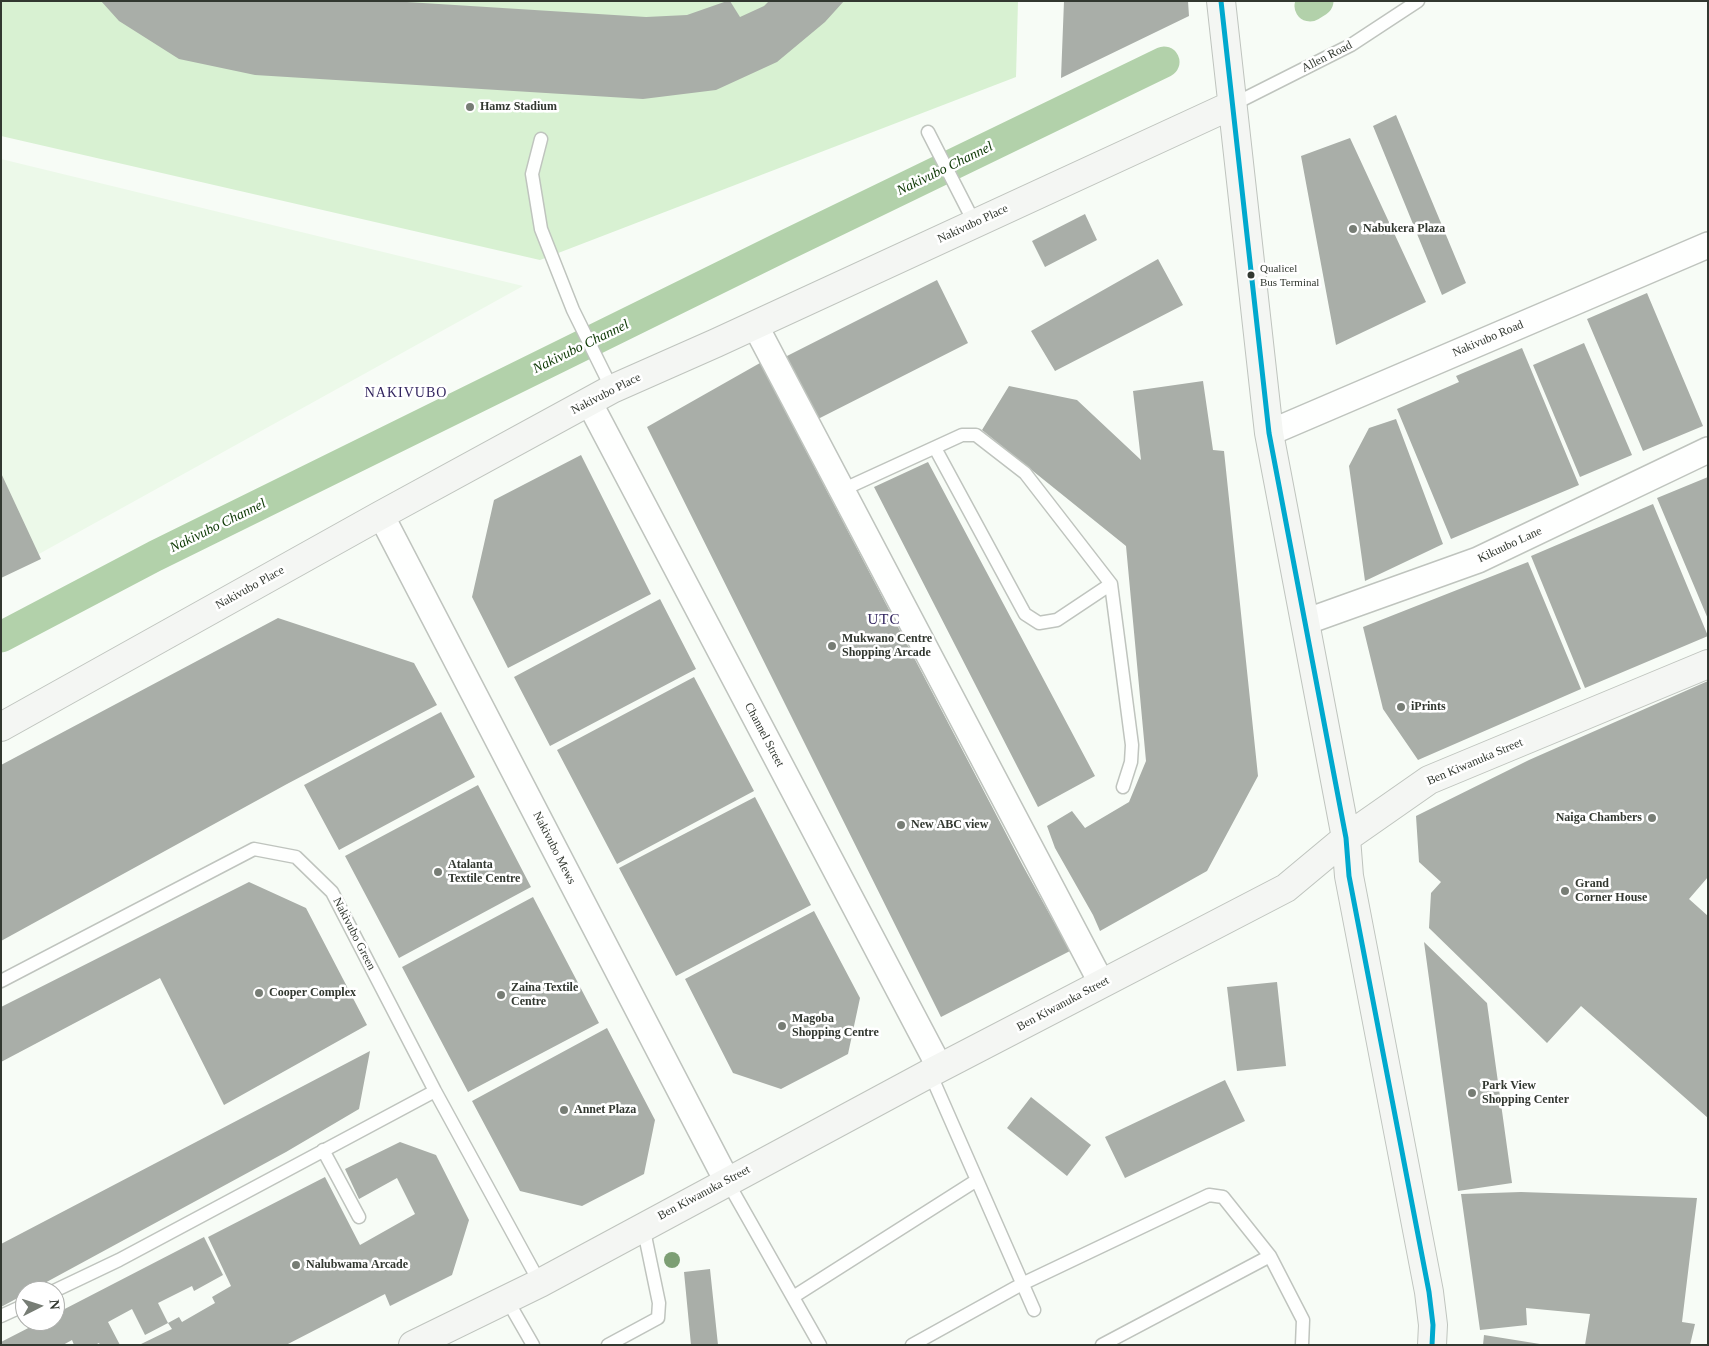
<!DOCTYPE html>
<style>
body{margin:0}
#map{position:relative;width:1709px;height:1346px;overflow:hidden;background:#f7fcf6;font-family:Georgia,serif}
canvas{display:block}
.frame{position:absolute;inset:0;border:2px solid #323830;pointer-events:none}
.north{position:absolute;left:15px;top:1281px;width:50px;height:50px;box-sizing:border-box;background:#fff;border:1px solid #adafac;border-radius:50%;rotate:85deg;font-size:14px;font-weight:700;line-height:20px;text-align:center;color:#323830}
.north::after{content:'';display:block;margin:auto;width:18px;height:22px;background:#777d75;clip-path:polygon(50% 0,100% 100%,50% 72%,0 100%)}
</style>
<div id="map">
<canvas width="1709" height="1346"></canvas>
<div class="frame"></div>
<div class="north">N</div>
</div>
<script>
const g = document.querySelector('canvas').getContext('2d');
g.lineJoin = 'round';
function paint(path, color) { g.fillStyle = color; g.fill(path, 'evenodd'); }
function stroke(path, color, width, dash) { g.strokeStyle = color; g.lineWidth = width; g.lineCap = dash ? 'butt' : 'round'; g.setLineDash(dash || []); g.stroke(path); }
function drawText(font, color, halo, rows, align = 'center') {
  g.font = font + ' Georgia,serif'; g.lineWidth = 5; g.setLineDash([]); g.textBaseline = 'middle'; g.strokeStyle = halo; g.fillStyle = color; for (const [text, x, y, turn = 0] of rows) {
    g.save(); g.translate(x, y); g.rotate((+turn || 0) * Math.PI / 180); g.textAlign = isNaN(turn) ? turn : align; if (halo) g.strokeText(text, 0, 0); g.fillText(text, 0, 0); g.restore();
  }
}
const built = new Path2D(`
 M1,159L523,286L1,575Z`);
const green = new Path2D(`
 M1,1H1018L1016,77L540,260L1,136Z`);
const canal = new Path2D(`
 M1310,6L1318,1
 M1,637L155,556L780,248L1164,62`);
const building = new Path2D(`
 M101,1H391L646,17L687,15L727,1H730L740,17L764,6L769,1H844L825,22L777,62L716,90L643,99L255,75L179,59L119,21Z
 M1064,1H1188L1189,16L1061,78Z
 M1396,115L1466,283L1442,295L1373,126Z
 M1350,138L1426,302L1336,345L1301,156Z
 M1085,214L1097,240L1045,267L1032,241Z
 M1158,259L1183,305L1055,371L1031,331Z
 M937,280L968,343L816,420L785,357Z
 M1647,293L1703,426L1643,451L1587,319Z
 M1584,343L1632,455L1580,477L1533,365Z
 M1522,348L1579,485L1451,539L1397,409L1459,382L1456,376Z
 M760,363L1023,866L1070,951L941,1017L647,427Z
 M1203,381L1213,450L1224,451L1258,776L1207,871L1100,931L1093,915L1055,848L1047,826L1072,811L1085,828L1129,802L1146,761L1126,546L982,430L1009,386L1077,400L1141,460L1133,391Z
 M1396,419L1443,544L1365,581L1349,466L1369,428Z
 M581,455L651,594L508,668L472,597L494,500Z
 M928,462L1095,776L1038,807L874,487Z
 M1,473L41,559L1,578Z
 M1708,477V619L1657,498Z
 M1653,504L1708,636L1585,688L1531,556Z
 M1528,562L1581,689L1418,760L1383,709L1363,627Z
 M660,599L696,669L550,746L514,677Z
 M278,618L414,663L437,705L287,784L1,941V765Z
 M694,677L754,791L617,864L557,750Z
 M1708,681V877L1689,899L1708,916V1118L1581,1006L1547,1043L1429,928L1431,893L1441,882L1419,862L1416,816L1529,760Z
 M441,712L475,777L339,850L304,785Z
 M478,785L531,887L399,958L345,856Z
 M755,797L811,905L676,976L619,868Z
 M249,882L306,908L367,1025L224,1105L160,978L1,1062V1007Z
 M533,897L599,1023L468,1092L402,967Z
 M814,911L860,998L848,1054L781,1089L733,1073L685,979Z
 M1424,942L1487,1003L1512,1183L1458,1191Z
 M1277,982L1286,1066L1237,1071L1227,987Z
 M607,1028L655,1120L644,1174L582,1206L520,1191L472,1101Z
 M370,1051L359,1109L286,1152L30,1291H25V1294L1,1307V1244Z
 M1225,1080L1245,1121L1125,1178L1105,1137Z
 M1031,1097L1091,1145L1067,1176L1007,1128Z
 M400,1142L436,1155L469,1220L452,1275L390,1306L385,1294L286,1345H139L172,1329L168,1323L145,1335L132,1309L108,1322L120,1345H100L99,1343L95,1345H74L72,1340L63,1345H1V1342L42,1321H55V1314L204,1237L223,1275L194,1291L192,1286L158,1303L168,1323L179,1317L182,1322L215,1303L212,1297L231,1286L208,1237L325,1177L360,1245L415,1214L397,1178L359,1199L345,1169Z
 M1521,1192L1697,1198L1682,1322L1695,1324L1690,1345H1585L1590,1314L1526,1308L1527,1325L1480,1330L1461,1194Z
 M710,1269L718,1345H691L684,1272Z
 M1484,1335L1540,1344V1345H1483Z`);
const service = new Path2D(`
 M1232,105L1351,45L1418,1
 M928,132L975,224
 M541,139L532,174L541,229L573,310L612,389
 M935,448L1025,614L1039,623L1057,620L1111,584
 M842,490L962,435H976L1025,473L1111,584L1132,745L1131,762L1123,787
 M1,981L254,849L296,857L332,892L435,1091L540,1283
 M930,1073L1034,1310
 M323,1150L359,1217
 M727,1181L820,1345
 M54,1291L119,1260L435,1091
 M793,1297L977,1180
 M506,1298L533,1345
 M1,1316L25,1305
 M608,1345L658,1318L659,1303L643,1226
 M912,1345L1022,1284L1209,1195L1223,1197L1270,1256L1303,1320L1302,1345
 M1102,1345L1270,1256`);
const minor = new Path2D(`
 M755,325L1102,984
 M589,402L940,1068
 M1269,433L1708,245
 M381,515L727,1181
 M1305,622L1478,560L1708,450`);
const secondary = new Path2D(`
 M1221,1L1269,433L1346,838L1349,876L1429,1292L1433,1325L1432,1345
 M1,727L381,515L612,389L716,343L1232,105
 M413,1345L540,1283L930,1073L1286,888L1346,838L1429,780L1708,664`);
const bus1 = new Path2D(`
 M1221,1L1269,433L1346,838L1349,876L1429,1292L1433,1325L1432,1345`);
const trees = [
 [672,1260]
];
const markers = [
 [470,107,5,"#777d75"],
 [1353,229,5,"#777d75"],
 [1251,275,4.5,"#323830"],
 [832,646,5,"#777d75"],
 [1401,707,5,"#777d75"],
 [1652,818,5,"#777d75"],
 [901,825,5,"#777d75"],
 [438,872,5,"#777d75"],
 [1565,891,5,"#777d75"],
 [259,993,5,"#777d75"],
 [501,995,5,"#777d75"],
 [782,1026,5,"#777d75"],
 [1472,1093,5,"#777d75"],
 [564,1110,5,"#777d75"],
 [296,1265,5,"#777d75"]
];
const busNames = [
 ["Qualicel",1260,269],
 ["Bus Terminal",1260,283]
];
const streetNames = [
 ["Allen Road",1327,57,-27],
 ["Nakivubo Place",973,224,-25],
 ["Nakivubo Road",1488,339,-23],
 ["Nakivubo Place",606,394,-27],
 ["Kikuubo Lane",1510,545,-25],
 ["Nakivubo Place",250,588,-29],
 ["Channel Street",764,735,62],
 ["Ben Kiwanuka Street",1475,762,-23],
 ["Nakivubo Mews",554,848,63],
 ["Nakivubo Green",354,934,63],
 ["Ben Kiwanuka Street",1063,1004,-28],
 ["Ben Kiwanuka Street",704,1193,-28]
];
const poiNames = [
 ["Hamz Stadium",480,107],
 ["Nabukera Plaza",1363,229],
 ["Mukwano Centre",842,639],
 ["Shopping Arcade",842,653],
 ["iPrints",1411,707],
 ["Naiga Chambers",1642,818,"right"],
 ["New ABC view",911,825],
 ["Atalanta",448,865],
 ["Textile Centre",448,879],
 ["Grand",1575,884],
 ["Corner House",1575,898],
 ["Zaina Textile",511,988],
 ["Centre",511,1002],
 ["Cooper Complex",269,993],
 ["Magoba",792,1019],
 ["Shopping Centre",792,1033],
 ["Park View",1482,1086],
 ["Shopping Center",1482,1100],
 ["Annet Plaza",574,1110],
 ["Nalubwama Arcade",306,1265]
];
const waterNames = [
 ["Nakivubo Channel",945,169,-26],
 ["Nakivubo Channel",581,347,-26],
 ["Nakivubo Channel",218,526,-26]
];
const neighbourhoodNames = [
 ["NAKIVUBO",406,393]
];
const quarterNames = [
 ["UTC",884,620]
];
paint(built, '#ecf9e9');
paint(green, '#d8f1d2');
stroke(canal, '#b2d1aa', 31);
paint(building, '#a9aea8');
stroke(service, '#bfc4be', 15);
stroke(minor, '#bfc4be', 28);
stroke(secondary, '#bfc4be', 30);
stroke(service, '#fefffe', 12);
stroke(minor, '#fefffe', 25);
stroke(secondary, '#f4f6f3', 28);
stroke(bus1, '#00a9ce', 5);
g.fillStyle = '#7d9f74';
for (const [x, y] of trees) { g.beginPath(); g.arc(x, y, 8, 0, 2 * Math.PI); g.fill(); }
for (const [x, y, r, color] of markers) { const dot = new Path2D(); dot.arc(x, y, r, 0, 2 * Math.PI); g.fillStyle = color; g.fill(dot); stroke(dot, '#fff', 2); }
drawText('11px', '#323830', '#fff', busNames, 'left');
drawText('12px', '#323830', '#fff', streetNames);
drawText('bold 12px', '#323830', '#fff', poiNames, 'left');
drawText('italic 14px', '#0a3600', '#fff', waterNames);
g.letterSpacing = '1px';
drawText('14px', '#31245e', '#fff', neighbourhoodNames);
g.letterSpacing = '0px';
g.letterSpacing = '1px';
drawText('15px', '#31245e', '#fff', quarterNames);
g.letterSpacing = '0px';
</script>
